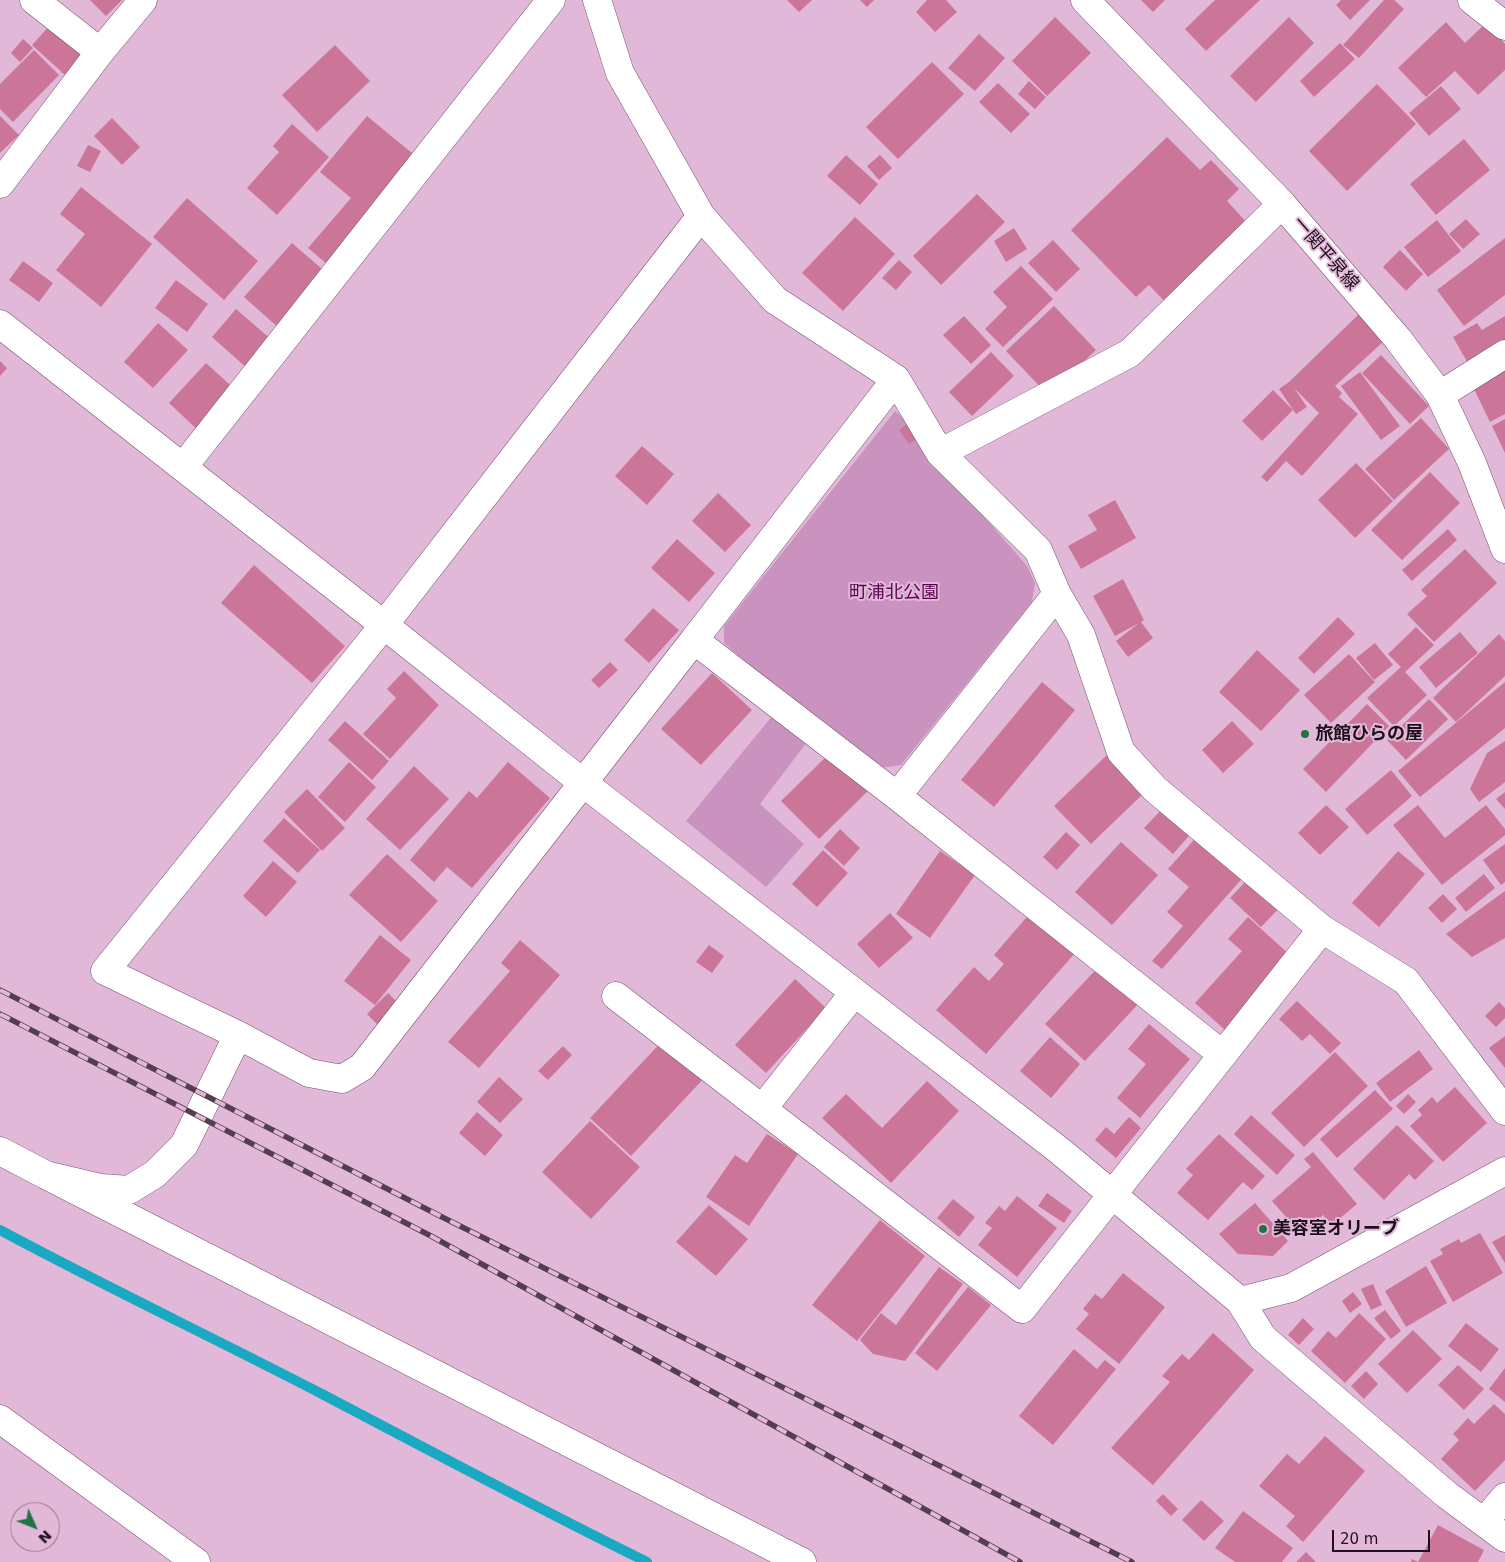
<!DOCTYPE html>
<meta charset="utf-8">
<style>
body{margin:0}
#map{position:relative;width:1505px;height:1562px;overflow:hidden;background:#e2b8d9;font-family:"DejaVu Sans",sans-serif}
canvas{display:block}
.north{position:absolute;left:10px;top:1502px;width:50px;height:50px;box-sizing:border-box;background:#e2b8d9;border:1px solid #94758d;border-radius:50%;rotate:134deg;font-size:14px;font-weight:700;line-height:20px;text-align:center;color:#1e101b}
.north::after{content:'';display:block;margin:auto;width:18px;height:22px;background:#217344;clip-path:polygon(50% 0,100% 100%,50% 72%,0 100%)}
.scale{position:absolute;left:1332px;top:1530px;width:98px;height:22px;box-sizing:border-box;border:2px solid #1e101b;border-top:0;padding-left:6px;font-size:15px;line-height:18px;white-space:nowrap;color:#1e101b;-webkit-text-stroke:4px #e2b8d9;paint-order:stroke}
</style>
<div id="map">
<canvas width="1505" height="1562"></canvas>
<div class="north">N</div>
<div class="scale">20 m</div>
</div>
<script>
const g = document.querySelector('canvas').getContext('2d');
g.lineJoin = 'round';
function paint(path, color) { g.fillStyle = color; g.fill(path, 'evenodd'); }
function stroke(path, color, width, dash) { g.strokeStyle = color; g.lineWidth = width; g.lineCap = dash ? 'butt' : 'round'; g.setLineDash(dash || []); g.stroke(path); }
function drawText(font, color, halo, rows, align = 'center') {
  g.font = font + ' "DejaVu Sans","Noto Sans JP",sans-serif'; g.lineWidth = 4; g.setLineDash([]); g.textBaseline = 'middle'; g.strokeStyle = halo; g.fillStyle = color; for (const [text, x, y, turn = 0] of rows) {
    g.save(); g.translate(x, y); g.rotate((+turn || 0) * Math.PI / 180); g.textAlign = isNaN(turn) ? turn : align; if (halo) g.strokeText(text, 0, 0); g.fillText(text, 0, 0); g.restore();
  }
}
const green = new Path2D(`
 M895,411L910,424L930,464L974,505L1027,566L1035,583L1032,602L901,765L881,768L823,721L760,804L804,844L766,887L686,821L787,698L724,643V626Z`);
const stream = new Path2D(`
 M0,1230C106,1287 214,1338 320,1393C429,1450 537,1508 647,1562`);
const building = new Path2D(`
 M90,0H122L106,16Z
 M787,0H812L799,12Z
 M860,0H874L867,7Z
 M927,0H946L957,12L935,32L916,12Z
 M1141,0H1165L1153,12Z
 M1215,0H1260L1206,51L1185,29Z
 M1341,0H1370L1350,20L1336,5Z
 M1384,0H1394L1404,9L1359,58L1343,45Z
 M1055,17L1091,53L1047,96L1012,61Z
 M1289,17L1314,43L1256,102L1230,76Z
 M1446,22L1465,43L1486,23L1505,44V70L1478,95L1455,71L1426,97L1398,68Z
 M52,23L86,55L66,76L32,45Z
 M979,34L1005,58L975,91L948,68Z
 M23,39L33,48L20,62L11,53Z
 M1340,43L1355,59L1314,97L1300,81Z
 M335,45L370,81L317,132L282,95Z
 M34,50L59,75L13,122L0,109V84Z
 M932,62L964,94L898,159L866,127Z
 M1029,81L1046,97L1035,109L1018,94Z
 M998,83L1030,114L1011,133L979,102Z
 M1377,84L1416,124L1347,191L1309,151Z
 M1441,86L1461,109L1429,136L1409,113Z
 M0,116L19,135L0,153Z
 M367,116L418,158L328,265L308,248L351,198L320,172Z
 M112,118L140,147L122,165L94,136Z
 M292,124L329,157L277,215L247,188L279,152L273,146Z
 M1167,137L1200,170L1211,160L1239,189L1227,201L1251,227L1169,306L1149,285L1136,297L1071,230Z
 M1464,139L1490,170L1436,215L1410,184Z
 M88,145L101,151L90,172L77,166Z
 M846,155L878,184L860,205L827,176Z
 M880,155L892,168L879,180L867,166Z
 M81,187L152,244L101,307L56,270L85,234L60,214Z
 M977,194L1005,222L941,285L913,256Z
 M187,198L258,261L224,300L153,237Z
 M855,217L895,254L843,311L802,273Z
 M1466,219L1480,234L1463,249L1449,234Z
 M1437,220L1461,251L1428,277L1404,247Z
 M1014,228L1027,249L1006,262L994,241Z
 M1505,238V295L1464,326L1437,290Z
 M1053,240L1080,269L1056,292L1028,263Z
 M292,243L329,275L281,330L244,297Z
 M1400,250L1423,274L1406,291L1383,267Z
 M899,260L912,272L896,290L882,278Z
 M23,261L53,283L39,302L9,280Z
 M1021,266L1053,299L1003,347L985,329L1007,307L993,292Z
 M176,280L208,304L187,332L155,308Z
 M1054,306L1096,350L1048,395L1006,351Z
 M236,309L273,341L248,369L212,337Z
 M1359,314L1384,341L1335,386L1342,393L1339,397L1358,414L1302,476L1286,461L1267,482L1261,477L1319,413L1294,388L1307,407L1296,414L1279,389L1289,382Z
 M964,316L991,345L971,364L943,335Z
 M1505,316V346L1470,367L1453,337L1477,323L1482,330Z
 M158,323L188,350L153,388L124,362Z
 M991,352L1014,376L972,416L949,392Z
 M1381,355L1429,406L1410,424L1362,373Z
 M0,361L7,368L0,376Z
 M206,363L239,393L202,434L169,403Z
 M1505,369V414L1490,422L1472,385Z
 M1360,372L1400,426L1381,440L1341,386Z
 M1273,390L1293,410L1262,441L1242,421Z
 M915,418L925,433L909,444L899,430Z
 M1421,418L1449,449L1394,500L1365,469Z
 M1505,419V453L1492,426Z
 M642,446L674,474L647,505L615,476Z
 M1356,463L1393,501L1355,538L1318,500Z
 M1430,472L1460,503L1402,560L1371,530Z
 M718,493L751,525L725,552L692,521Z
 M1115,500L1136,538L1081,569L1068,546L1097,530L1088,515Z
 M1448,529L1457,540L1412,581L1402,570Z
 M677,539L715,573L689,602L651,568Z
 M1465,549L1497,583L1434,642L1407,614L1427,596L1421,590Z
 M254,565L345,646L312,683L221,603Z
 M1123,579L1144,620L1141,622L1153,638L1128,657L1116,641L1139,623L1115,636L1093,596Z
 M653,608L679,630L649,663L624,640Z
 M1338,617L1355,634L1314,674L1298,658Z
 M1416,627L1434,645L1405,672L1427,695L1394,726L1367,698L1401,667L1388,654Z
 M1460,632L1478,653L1436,688L1419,667Z
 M1499,634L1505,641V676L1456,722L1433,698Z
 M1375,643L1393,665L1374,680L1356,658Z
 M1257,650L1300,690L1261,731L1219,692Z
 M1349,654L1375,682L1331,723L1304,695Z
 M610,662L618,670L599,688L591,680Z
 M404,671L439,705L390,759L363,734L396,698L387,689Z
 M712,673L752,710L701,765L661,729Z
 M1042,682L1075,710L994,807L961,780Z
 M1505,682V728L1420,797L1398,771Z
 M1429,699L1448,719L1406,760L1387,740Z
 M1367,704L1389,726L1326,792L1303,769Z
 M345,721L389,761L372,780L328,740Z
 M1232,721L1254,744L1223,773L1202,750Z
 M1505,741V782L1479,802L1470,789L1487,753Z
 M831,752L869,790L819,839L781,801Z
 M1108,754L1145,792L1091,844L1054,806Z
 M349,762L376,787L345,822L318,797Z
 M508,762L550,798L472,888L447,867L434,882L410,860L469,791L477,798Z
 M414,766L449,799L400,850L366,819Z
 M1391,770L1412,796L1367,835L1345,809Z
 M307,789L345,828L322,851L284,812Z
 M1505,792V809L1496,799Z
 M1167,804L1195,829L1173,854L1144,828Z
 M1326,805L1349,827L1320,855L1298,833Z
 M1418,805L1445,838L1486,805L1505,829V835L1442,885L1393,825Z
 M284,818L320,850L298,873L263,841Z
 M840,829L860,848L844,866L824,847Z
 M1066,832L1080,845L1057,870L1043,857Z
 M1201,832L1247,873L1162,969L1152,961L1183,926L1167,912L1189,887L1168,869Z
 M1121,842L1158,875L1112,925L1075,892Z
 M1505,844V882L1501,885L1483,860Z
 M823,850L848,873L817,907L792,884Z
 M940,851L975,875L930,938L896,914Z
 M1398,851L1425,874L1379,927L1352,903Z
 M387,854L438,901L401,942L349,895Z
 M273,861L297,882L266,917L243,896Z
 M1484,874L1495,888L1466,912L1455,898Z
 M1251,876L1282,905L1261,927L1230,898Z
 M1505,891V938L1472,957L1446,934Z
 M1443,894L1457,909L1442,923L1428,908Z
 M1031,912L1076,952L986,1054L936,1010L974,967L989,981L1004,964L994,955Z
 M890,913L913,938L879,968L857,944Z
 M1248,917L1291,956L1225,1030L1195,1003L1242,951L1228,939Z
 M380,935L411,960L375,1005L344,981Z
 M520,940L560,975L479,1068L448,1042L510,971L501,963Z
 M709,945L724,956L712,973L696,962Z
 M1102,963L1142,1000L1085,1061L1045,1024Z
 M795,979L826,1008L766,1073L735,1045Z
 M388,993L401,1006L381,1028L367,1014Z
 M1297,1001L1341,1043L1330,1054L1310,1034L1302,1041L1279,1019Z
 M1499,1002L1505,1008V1018L1496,1027L1485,1016Z
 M1149,1024L1190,1059L1140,1118L1117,1098L1146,1064L1128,1049Z
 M1505,1036V1068L1489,1048Z
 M666,1037L707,1075L631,1156L590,1118Z
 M1050,1037L1080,1064L1051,1098L1020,1071Z
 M563,1046L572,1055L548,1080L538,1071Z
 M1419,1050L1433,1069L1390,1102L1376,1083Z
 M1335,1052L1368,1086L1304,1147L1271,1113Z
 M499,1077L523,1099L500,1123L477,1102Z
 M927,1081L959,1111L891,1183L822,1118L846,1094L882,1128Z
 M1455,1087L1487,1123L1443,1162L1410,1126L1422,1115L1418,1110L1432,1097L1437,1103Z
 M1375,1090L1393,1109L1337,1158L1320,1139Z
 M1408,1094L1416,1102L1404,1114L1396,1106Z
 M477,1112L503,1135L485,1156L459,1133Z
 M1251,1115L1295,1155L1277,1175L1234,1134Z
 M1129,1117L1141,1128L1116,1158L1095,1140L1106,1127L1114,1134Z
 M590,1121L640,1167L591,1219L542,1172Z
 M1397,1125L1434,1161L1415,1180L1409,1174L1384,1200L1353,1169Z
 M767,1134L798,1154L749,1226L706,1197L735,1155L747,1163Z
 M1219,1134L1265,1176L1252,1190L1243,1182L1208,1220L1177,1193L1193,1175L1186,1169Z
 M1313,1152L1357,1204L1332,1225L1323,1215L1301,1234L1272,1201L1311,1167L1304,1159Z
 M1047,1193L1072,1211L1064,1223L1038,1206Z
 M1017,1196L1057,1228L1017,1277L978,1245L992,1228L985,1223L999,1206L1005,1211Z
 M953,1199L975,1217L959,1237L937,1218Z
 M1255,1203L1288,1241L1273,1256L1238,1254L1219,1234Z
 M709,1205L748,1239L716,1276L676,1242Z
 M880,1220L925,1256L857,1341L812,1305Z
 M1480,1233L1503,1273L1453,1302L1430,1261L1443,1254L1440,1249L1459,1239L1461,1243Z
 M1505,1235V1263L1492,1242Z
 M1426,1266L1447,1303L1406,1327L1385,1291Z
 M939,1267L963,1284L905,1361L873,1354L860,1340L881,1313L896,1325Z
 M1123,1273L1165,1307L1119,1364L1076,1329L1089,1314L1083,1309L1095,1294L1102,1299Z
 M1373,1284L1382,1305L1371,1310L1361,1289Z
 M968,1287L991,1305L937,1371L915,1353Z
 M1353,1292L1362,1304L1350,1313L1342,1301Z
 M1385,1310L1401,1331L1391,1339L1374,1318Z
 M1359,1313L1386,1339L1345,1383L1311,1351L1328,1331L1336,1338Z
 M1303,1318L1314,1329L1299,1345L1288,1335Z
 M1466,1323L1499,1349L1481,1372L1448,1346Z
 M1413,1330L1442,1359L1407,1393L1378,1364Z
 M1213,1333L1254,1370L1153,1485L1111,1448L1170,1382L1162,1376L1182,1354L1189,1360Z
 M1074,1349L1097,1369L1105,1360L1116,1369L1053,1445L1019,1416Z
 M1458,1365L1484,1389L1464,1410L1438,1385Z
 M1505,1368V1402L1489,1389Z
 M1366,1371L1378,1384L1364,1399L1351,1386Z
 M1494,1404L1505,1414V1460L1475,1491L1441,1459L1459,1440L1453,1434L1468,1418L1474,1424Z
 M1325,1436L1365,1471L1303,1542L1286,1526L1295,1516L1259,1486L1287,1454L1299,1464Z
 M1163,1494L1178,1509L1171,1516L1156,1501Z
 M1201,1500L1224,1521L1204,1541L1182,1520Z
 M1243,1511L1293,1548L1282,1562H1235L1215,1548Z
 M1438,1525L1484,1550L1478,1562H1411L1412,1559L1418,1562Z
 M1306,1552L1316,1562H1296Z`);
const minor = new Path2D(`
 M34,0L100,52
 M597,0L620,73L701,216L775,300L896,379L940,453L1038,550L1057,594L1081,635L1121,752L1155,789L1322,929L1406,981L1505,1111
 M1472,0L1505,26
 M0,184L100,52L143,0
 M0,324L384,625L582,782L1060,1151L1240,1301L1263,1338L1447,1495L1505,1538
 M896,379L694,640L897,796L1223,1055
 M1440,395L1505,354
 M940,453L1130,353L1282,204
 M183,467L551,0
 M694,640L362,1067L342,1079L309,1073L238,1035L105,971L384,625L701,216
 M897,796L1057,594
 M616,996L1022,1309L1322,929
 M763,1108L854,993
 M0,1151L46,1175L101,1188L129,1190L155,1174L184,1145L238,1035
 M46,1175L802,1562
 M1240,1301L1291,1288L1505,1171
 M0,1419L196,1562
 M1484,1522L1505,1497`);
const major = new Path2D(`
 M1085,0L1282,204L1398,339L1440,395L1472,463L1505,549`);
const rail = new Path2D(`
 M0,990L442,1217L1132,1562
 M0,1014L431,1236L1020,1562`);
const markers = [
 [1305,734,5,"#217344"],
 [1263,1229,5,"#217344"]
];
const streetNames = [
 ["一関平泉線",1325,254,49]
];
const parkNames = [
 ["町浦北公園",894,593]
];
const poiNames = [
 ["旅館ひらの屋",1315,734],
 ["美容室オリーブ",1273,1229]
];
paint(green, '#ca92be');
stroke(stream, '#1aa9c3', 10);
paint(building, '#cb7599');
stroke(minor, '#77526f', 29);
stroke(major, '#77526f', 29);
stroke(minor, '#fff', 28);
stroke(major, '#fff', 28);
stroke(rail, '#533e4f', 5.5);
stroke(rail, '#e2b8d9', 4, [11]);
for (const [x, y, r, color] of markers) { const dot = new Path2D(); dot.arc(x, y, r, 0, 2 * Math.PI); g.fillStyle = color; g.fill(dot); stroke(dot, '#e2b8d9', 2); }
drawText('18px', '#1e101b', '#e2b8d9', streetNames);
drawText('18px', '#5c0252', '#e2b8d9', parkNames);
drawText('bold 18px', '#1e101b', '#e2b8d9', poiNames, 'left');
</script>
